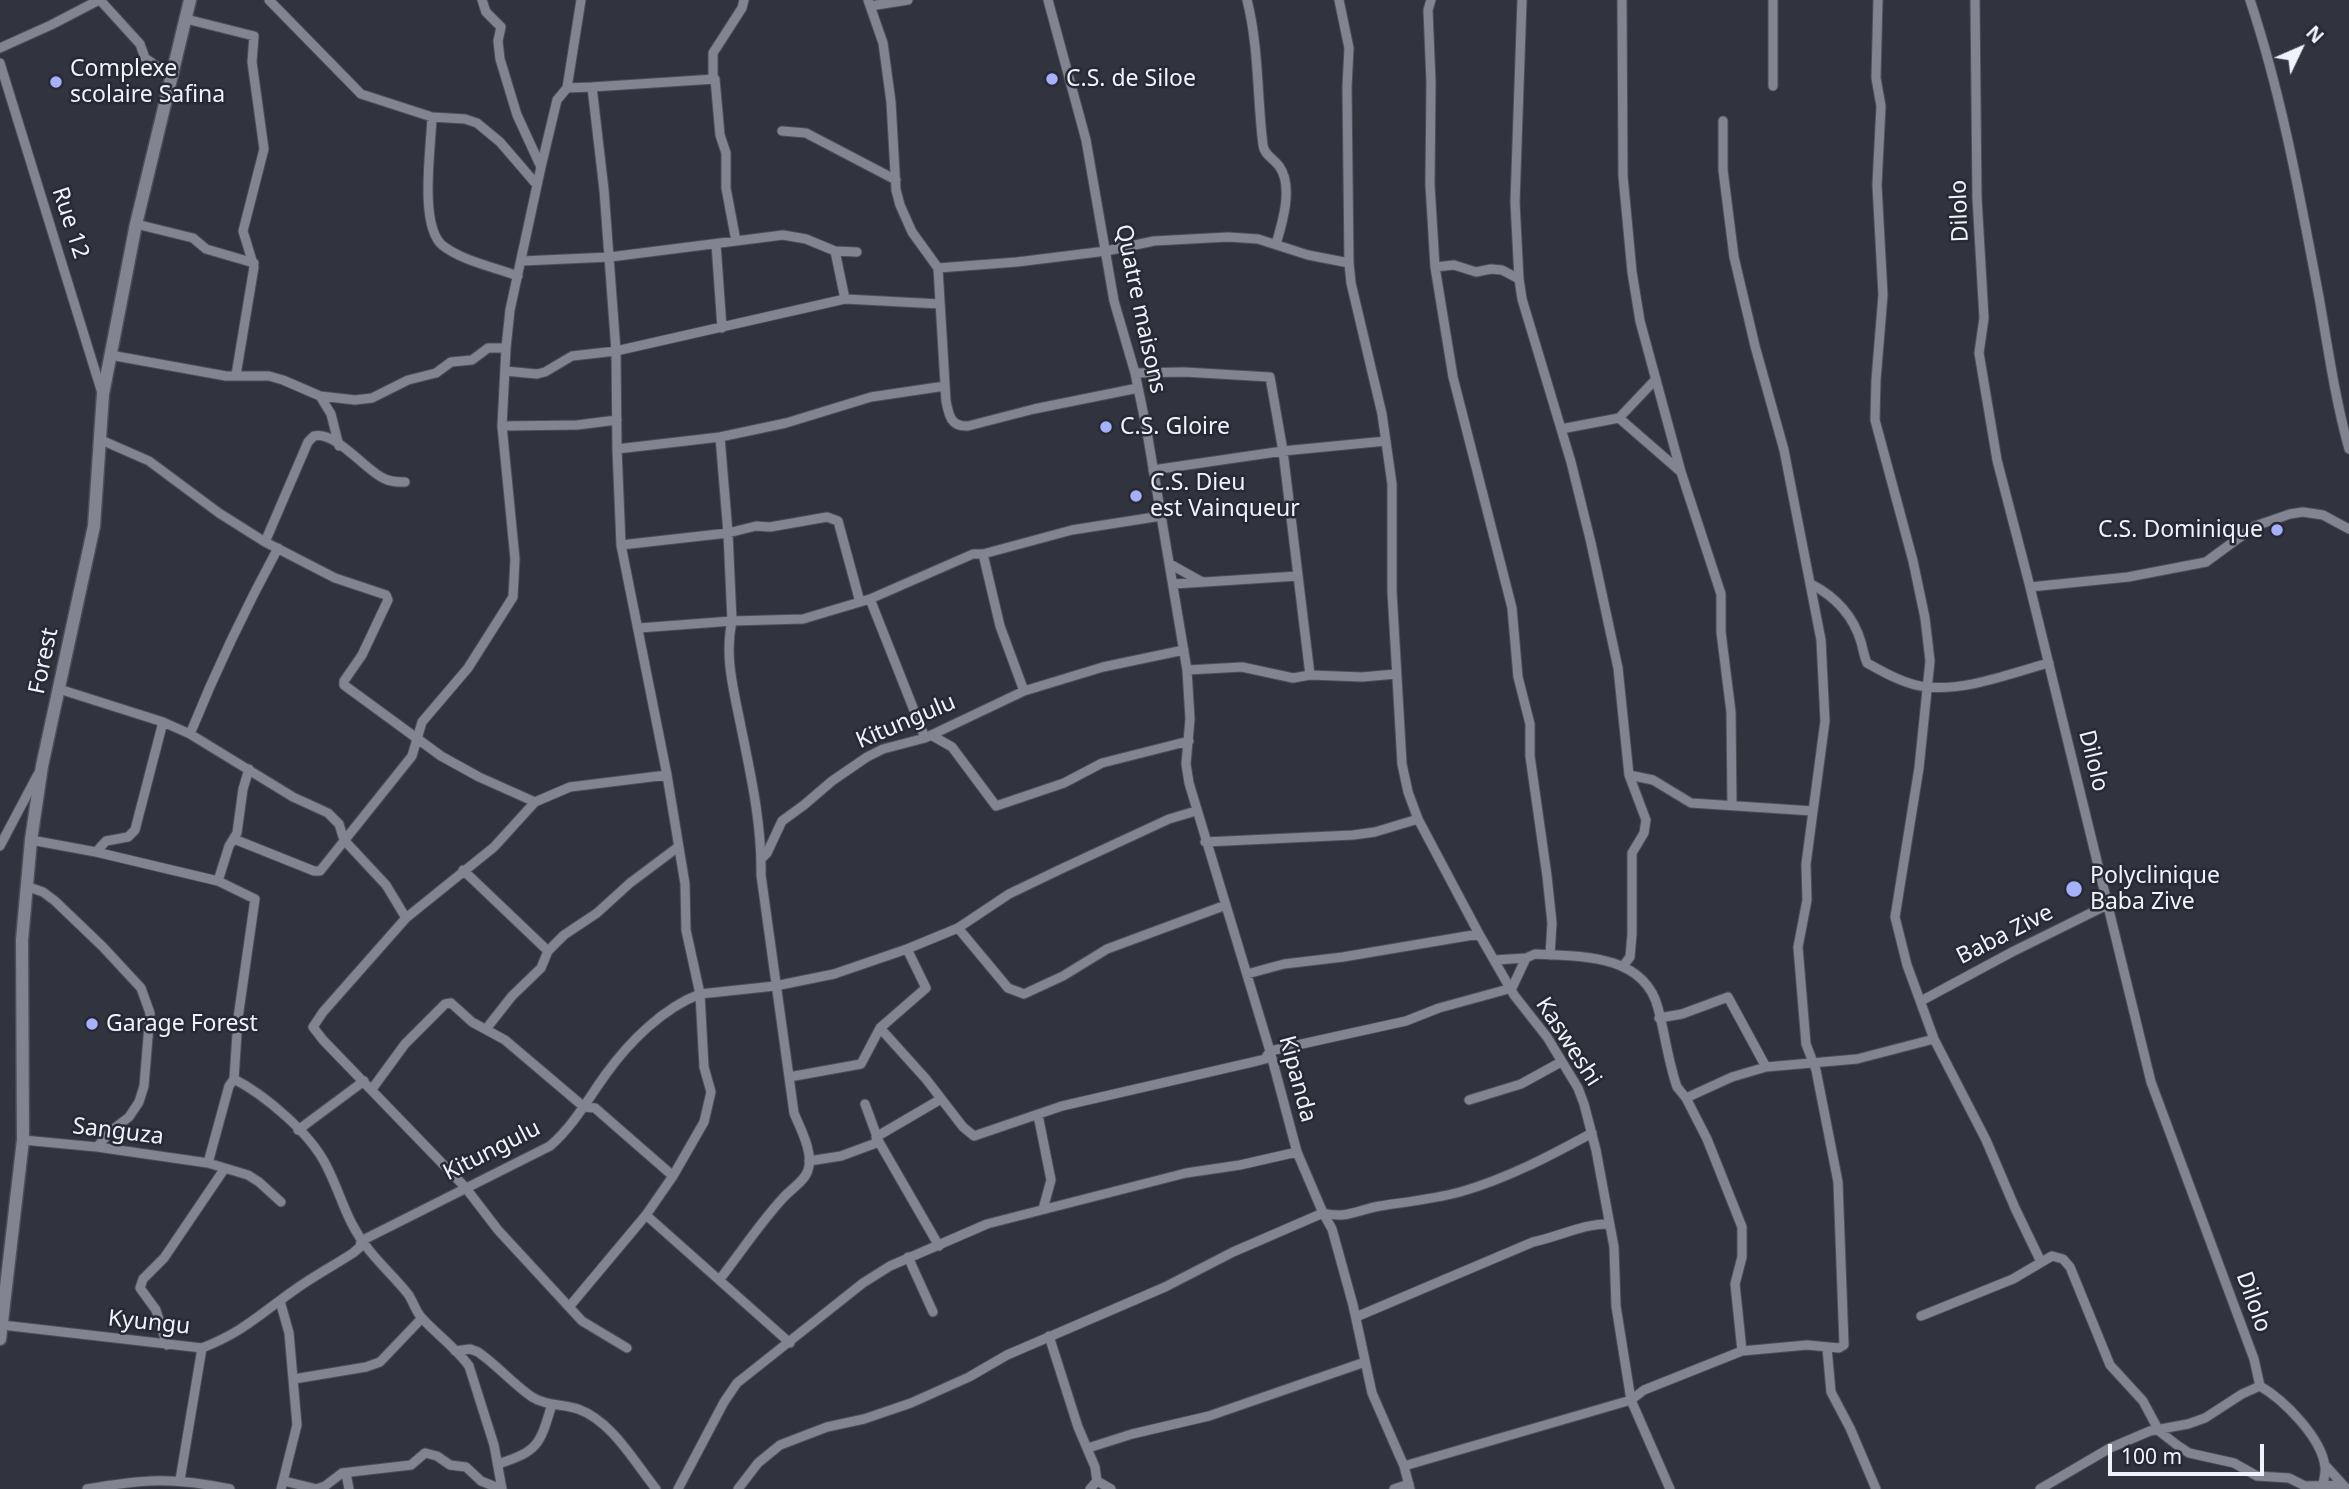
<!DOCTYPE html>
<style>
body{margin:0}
#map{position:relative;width:2349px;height:1489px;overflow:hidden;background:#31333f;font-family:"Noto Sans",sans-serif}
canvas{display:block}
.north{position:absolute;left:2265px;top:14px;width:70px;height:70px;-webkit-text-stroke:5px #272934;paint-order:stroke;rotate:46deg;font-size:19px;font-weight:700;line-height:28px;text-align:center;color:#f1f3fb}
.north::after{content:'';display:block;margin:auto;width:24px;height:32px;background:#f1f3fb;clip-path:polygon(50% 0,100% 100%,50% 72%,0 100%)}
.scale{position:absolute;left:2108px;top:1444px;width:156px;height:32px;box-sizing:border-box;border:4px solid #f1f3fb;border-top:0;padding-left:9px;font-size:21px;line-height:24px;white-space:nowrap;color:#f1f3fb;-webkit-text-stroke:5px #272934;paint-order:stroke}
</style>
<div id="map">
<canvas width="2349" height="1489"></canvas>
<div class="north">N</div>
<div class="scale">100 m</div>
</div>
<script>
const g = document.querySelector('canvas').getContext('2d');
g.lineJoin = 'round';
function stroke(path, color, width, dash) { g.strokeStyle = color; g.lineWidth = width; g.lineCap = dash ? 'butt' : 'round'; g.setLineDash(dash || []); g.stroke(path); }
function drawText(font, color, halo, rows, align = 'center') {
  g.font = font + ' "Noto Sans",sans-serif'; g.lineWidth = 5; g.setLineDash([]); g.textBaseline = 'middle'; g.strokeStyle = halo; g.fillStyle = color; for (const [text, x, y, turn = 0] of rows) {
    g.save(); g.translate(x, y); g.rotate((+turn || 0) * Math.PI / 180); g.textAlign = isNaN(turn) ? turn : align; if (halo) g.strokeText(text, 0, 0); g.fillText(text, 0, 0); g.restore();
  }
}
const street = new Path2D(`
 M100,0L140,44L145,58L172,77
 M269,0L361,94L432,117L465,119L477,123L500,142L537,185
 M482,0L486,12L501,27L498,41L500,59L517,115L541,167
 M868,0L883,43L891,102L896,190L900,205L912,232L938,268L946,401C949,416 951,427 968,426L1034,409L1138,388
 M1048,0L1086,140L1114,301L1135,373L1146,426L1187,670L1190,719L1186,764L1189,783L1270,1051L1297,1152L1323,1213L1332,1229L1353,1305L1372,1393L1404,1466L1410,1489
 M1247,0C1259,47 1257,97 1263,145C1264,155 1273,158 1279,166C1294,186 1282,224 1276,244
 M1339,0L1349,48L1347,87L1349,263L1351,283L1382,414L1392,484V591L1402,764L1408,792L1418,819L1479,934L1514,995L1547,1037L1578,1088L1584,1104L1596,1150L1614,1247L1616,1306L1631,1400L1670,1489
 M1431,0L1428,10L1431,82L1430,185L1435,267L1453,377L1512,608L1518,677L1530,724V756L1547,876L1552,923L1550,955
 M1522,0L1515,202L1519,279L1522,299L1571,462L1591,543L1618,668L1629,775L1646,820L1644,833L1632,853V934L1630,957L1623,966
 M1622,0L1623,176L1632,272L1640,321L1681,472L1721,594V632L1731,712L1732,805
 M1878,0L1876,78L1881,106L1877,185L1883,295L1876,380L1875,420L1913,561L1925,618L1930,661L1919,768L1895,917L1907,965L1934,1039L1986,1140L2015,1208L2041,1262
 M1975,0L1977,198L1984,318L1979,353L1997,460L2030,587L2151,1082L2254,1359L2260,1386C2284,1400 2322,1438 2325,1467C2326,1474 2323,1482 2322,1489
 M2250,0C2282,96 2300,197 2319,297C2328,348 2335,399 2349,449
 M870,6L908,0
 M186,19L254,36L252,62L264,149L243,231L254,267L236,375
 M0,48L51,25L99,0
 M0,63L102,393
 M713,77V53L742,8L744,0
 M1773,86V0
 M592,87L715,79L720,135L726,153V188L736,241
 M567,88L592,87L604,190L616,351L617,449L621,545L667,775L685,884L686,930L700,994L704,1067L711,1092L704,1122L673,1176L646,1215L569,1307
 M432,117C431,148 419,224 442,245C462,261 494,267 518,276
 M782,131L806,133L896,180
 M136,224L193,238L206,249L254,263
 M716,244L722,328
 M835,251L845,299
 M522,261L610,257L783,235L806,239L835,251L857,252
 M1435,267L1454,265L1476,272L1491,269L1502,270L1519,279
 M938,268L1017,262L1106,251L1154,241L1228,237L1258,239L1308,255L1349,263
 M110,355L226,376H269L283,380L320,396L355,400L372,398L408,380L436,373L451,362L472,360L488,348H506
 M505,371L537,374L545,372L572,356L616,351L845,299L940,304
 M1135,373L1184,372L1270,377L1283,451L1310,675
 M320,396L331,414L339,446
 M1619,418L1680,471
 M502,426L577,425L617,420
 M1561,429L1619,418L1656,379
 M720,437L728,533L732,621C724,657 734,691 741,727C751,776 762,825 761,875L794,1113C800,1128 814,1153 808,1170C805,1181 791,1189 783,1198C760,1223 741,1252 720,1279
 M99,439L149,461L219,513L265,542L335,578L386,595L388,600L362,655L344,681V685L441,756L479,777L535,802
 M617,449L720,437L786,423L871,397L945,386
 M1153,470L1283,451L1386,441
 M265,542L308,442L314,436C336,431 364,469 383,478C390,482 397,482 405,482
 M621,545L728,533L756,526L770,527L827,517L838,521L860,602
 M983,554L1000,626L1024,691
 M1170,564L1202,582
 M1174,584L1298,576
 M1811,584C1836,597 1853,615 1861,642C1863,649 1864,656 1867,663C1885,673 1906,685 1927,687C1967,691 2011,673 2049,663
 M2030,587L2128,577L2206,562L2255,526L2290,514L2303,512L2323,515L2349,529
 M870,599L925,738
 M639,628L732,621L803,619L870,599L973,554H983L1072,530L1161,516
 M1187,670L1242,667L1293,678L1310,675L1362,677L1396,674
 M59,689L163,722L190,734L293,797L328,813L339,824L344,840L386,885L406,918
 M190,734C216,670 245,609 278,548
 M931,735L952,747L996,806L1064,783L1102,763L1189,741
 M1629,775L1653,780L1691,803L1813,811
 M234,839L314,871H320L412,756L422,722L468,668L513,597L515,559L502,426L506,348L510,310L541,167L557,100L567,88L581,0
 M31,840L96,852L218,881L255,899L238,1018L234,1079L229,1086L208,1163
 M1205,842L1353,835L1375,832L1418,819
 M0,846L38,774
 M96,852L106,841L128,837L135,830L163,722
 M762,858L767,853L782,821L804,805L832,781L867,757L883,749L925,738L1024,691L1103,667L1184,650
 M463,870L548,951
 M218,881L229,846L237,833L243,789L249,769
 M26,886L43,892L55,901L103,947L141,988L150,1013L144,1086L139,1102L129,1117L112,1130L97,1147
 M958,928L1008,988L1024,994L1063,976L1107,949L1226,905
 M1495,960L1526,958
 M1247,974L1284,964L1343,957L1479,934
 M1921,1001L2012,952L2107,905
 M1659,1018L1682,1014L1728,997L1766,1067
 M880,1028L926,1079L963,1127L974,1136L1062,1106L1253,1062L1265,1059L1270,1051L1406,1021L1439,1008L1512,988L1526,958L1535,954C1580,956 1644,954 1658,1008C1665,1034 1668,1061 1677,1087L1686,1098L1707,1139L1742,1227V1257L1735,1284L1742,1351
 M486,1029L512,996L541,968L548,951L564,935L597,913L630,883L678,847
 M789,1077L861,1064L880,1028L926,988L907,949
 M234,1079C265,1095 310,1133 326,1165C342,1196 346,1222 369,1250C381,1265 396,1279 408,1294C413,1301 415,1310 421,1317C436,1334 456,1348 469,1366L494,1445L502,1489
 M372,1089L405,1044L445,1004L451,1003L472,1022L505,1040L584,1107L595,1108L673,1176
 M1686,1098L1732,1077L1766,1067L1857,1059L1934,1039
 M1469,1100L1521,1084L1561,1062
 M865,1104L879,1142L939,1246
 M1038,1115L1051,1180L1043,1209
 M298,1130L364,1081
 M876,1137L941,1099
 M23,1140L97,1147L208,1163L248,1175L259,1182L281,1202
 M809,1161L841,1156L879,1142
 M646,1215L790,1343
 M908,1257L933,1312
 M280,1301L289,1333L297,1425L281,1489
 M1921,1316L2013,1279L2052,1256L2063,1259L2070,1267L2110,1365L2143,1401L2159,1431L2177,1445L2189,1453L2234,1463L2257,1476L2289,1478L2305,1486L2343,1485
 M1356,1317L1533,1242C1558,1237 1585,1223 1609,1224
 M2,1325L202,1348C243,1332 259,1315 293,1291C312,1277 333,1266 353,1253L360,1247L361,1241L550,1146C574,1125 588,1099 606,1074C629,1042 663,1008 700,994L775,986L834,974L907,949L958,928L1009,894L1061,869L1169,819L1196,811
 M1049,1336L1078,1427L1095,1467L1097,1481L1090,1489
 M167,1345L156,1310L140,1288L143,1279L164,1258L225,1168
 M627,1348L582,1321L498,1230L465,1187L323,1040L313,1027L323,1012L406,918L494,847L535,802L570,787L667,775
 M1827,1348L1831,1392L1850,1428L1876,1489
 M455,1351L470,1349L478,1352C497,1365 513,1384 532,1397C546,1406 563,1404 578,1409C612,1421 635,1463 656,1489
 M294,1379L366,1367L380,1362L422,1318
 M1088,1448L1132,1434L1209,1416L1365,1362
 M498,1464C539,1451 540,1444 552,1404
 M2325,1465L2345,1487
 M1404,1466L1631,1400L1644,1390L1742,1351L1807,1345L1839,1348L1844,1345L1838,1182L1816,1070L1806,1044L1798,947L1807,900L1806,864L1825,721L1821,640L1784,450L1755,346L1734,257L1723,170V121
 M346,1473L349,1489
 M180,1480L202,1348
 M284,1481L317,1489L325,1486L342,1473L411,1465L425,1453L437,1456L450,1465L466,1467L481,1481L501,1489
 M1097,1481L1111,1489
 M87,1489C144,1479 173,1477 230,1489
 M678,1489L724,1402L737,1383L863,1283L890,1266L987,1224L1186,1173L1240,1165L1297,1152
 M738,1489L758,1463L780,1445L827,1427L864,1419L911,1403L969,1377L1007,1355L1165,1287L1233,1252L1323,1213C1347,1219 1357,1210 1380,1206C1406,1202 1434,1199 1460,1192C1506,1179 1550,1156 1592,1133
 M1394,1489L1409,1484
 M2040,1489L2110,1448L2150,1431L2188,1424L2205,1418L2242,1394L2260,1386`);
const secondary = new Path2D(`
 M0,1339L23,1140L22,940L31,840L42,766L94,526L103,394L136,224L190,0`);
const markers = [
 [1052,79,7,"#a6b1fc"],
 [56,82,7,"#a6b1fc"],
 [1106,427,7,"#a6b1fc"],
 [1136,496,7,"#a6b1fc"],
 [2277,530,7,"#a6b1fc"],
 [2074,889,9,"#a6b1fc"],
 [92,1024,7,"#a6b1fc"]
];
const poiNames = [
 ["Complexe",70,69],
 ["scolaire Safina",70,95],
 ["C.S. de Siloe",1066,79],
 ["C.S. Gloire",1120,427],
 ["C.S. Dieu",1150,483],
 ["est Vainqueur",1150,509],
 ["C.S. Dominique",2263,530,"right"],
 ["Polyclinique",2090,876],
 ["Baba Zive",2090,902],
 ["Garage Forest",106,1024]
];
const streetNames = [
 ["Dilolo",1960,211,-92],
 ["Rue 12",70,223,72],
 ["Quatre maisons",1140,309,78],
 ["Forest",44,661,-78],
 ["Kitungulu",906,722,-23],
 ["Dilolo",2093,761,76],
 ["Baba Zive",2005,935,-27],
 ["Kasweshi",1568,1042,57],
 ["Kipanda",1297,1079,75],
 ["Sanguza",118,1132,7],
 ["Kitungulu",492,1151,-27],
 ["Dilolo",2253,1302,70],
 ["Kyungu",149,1323,6]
];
stroke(street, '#4d4f58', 11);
stroke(secondary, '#4d4f58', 15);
stroke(street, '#828492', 9);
stroke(secondary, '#828492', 12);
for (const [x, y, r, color] of markers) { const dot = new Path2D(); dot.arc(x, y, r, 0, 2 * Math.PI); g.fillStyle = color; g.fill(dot); stroke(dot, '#272934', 2.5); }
drawText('23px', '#f1f3fb', '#272934', poiNames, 'left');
drawText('23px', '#f1f3fb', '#272934', streetNames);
</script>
